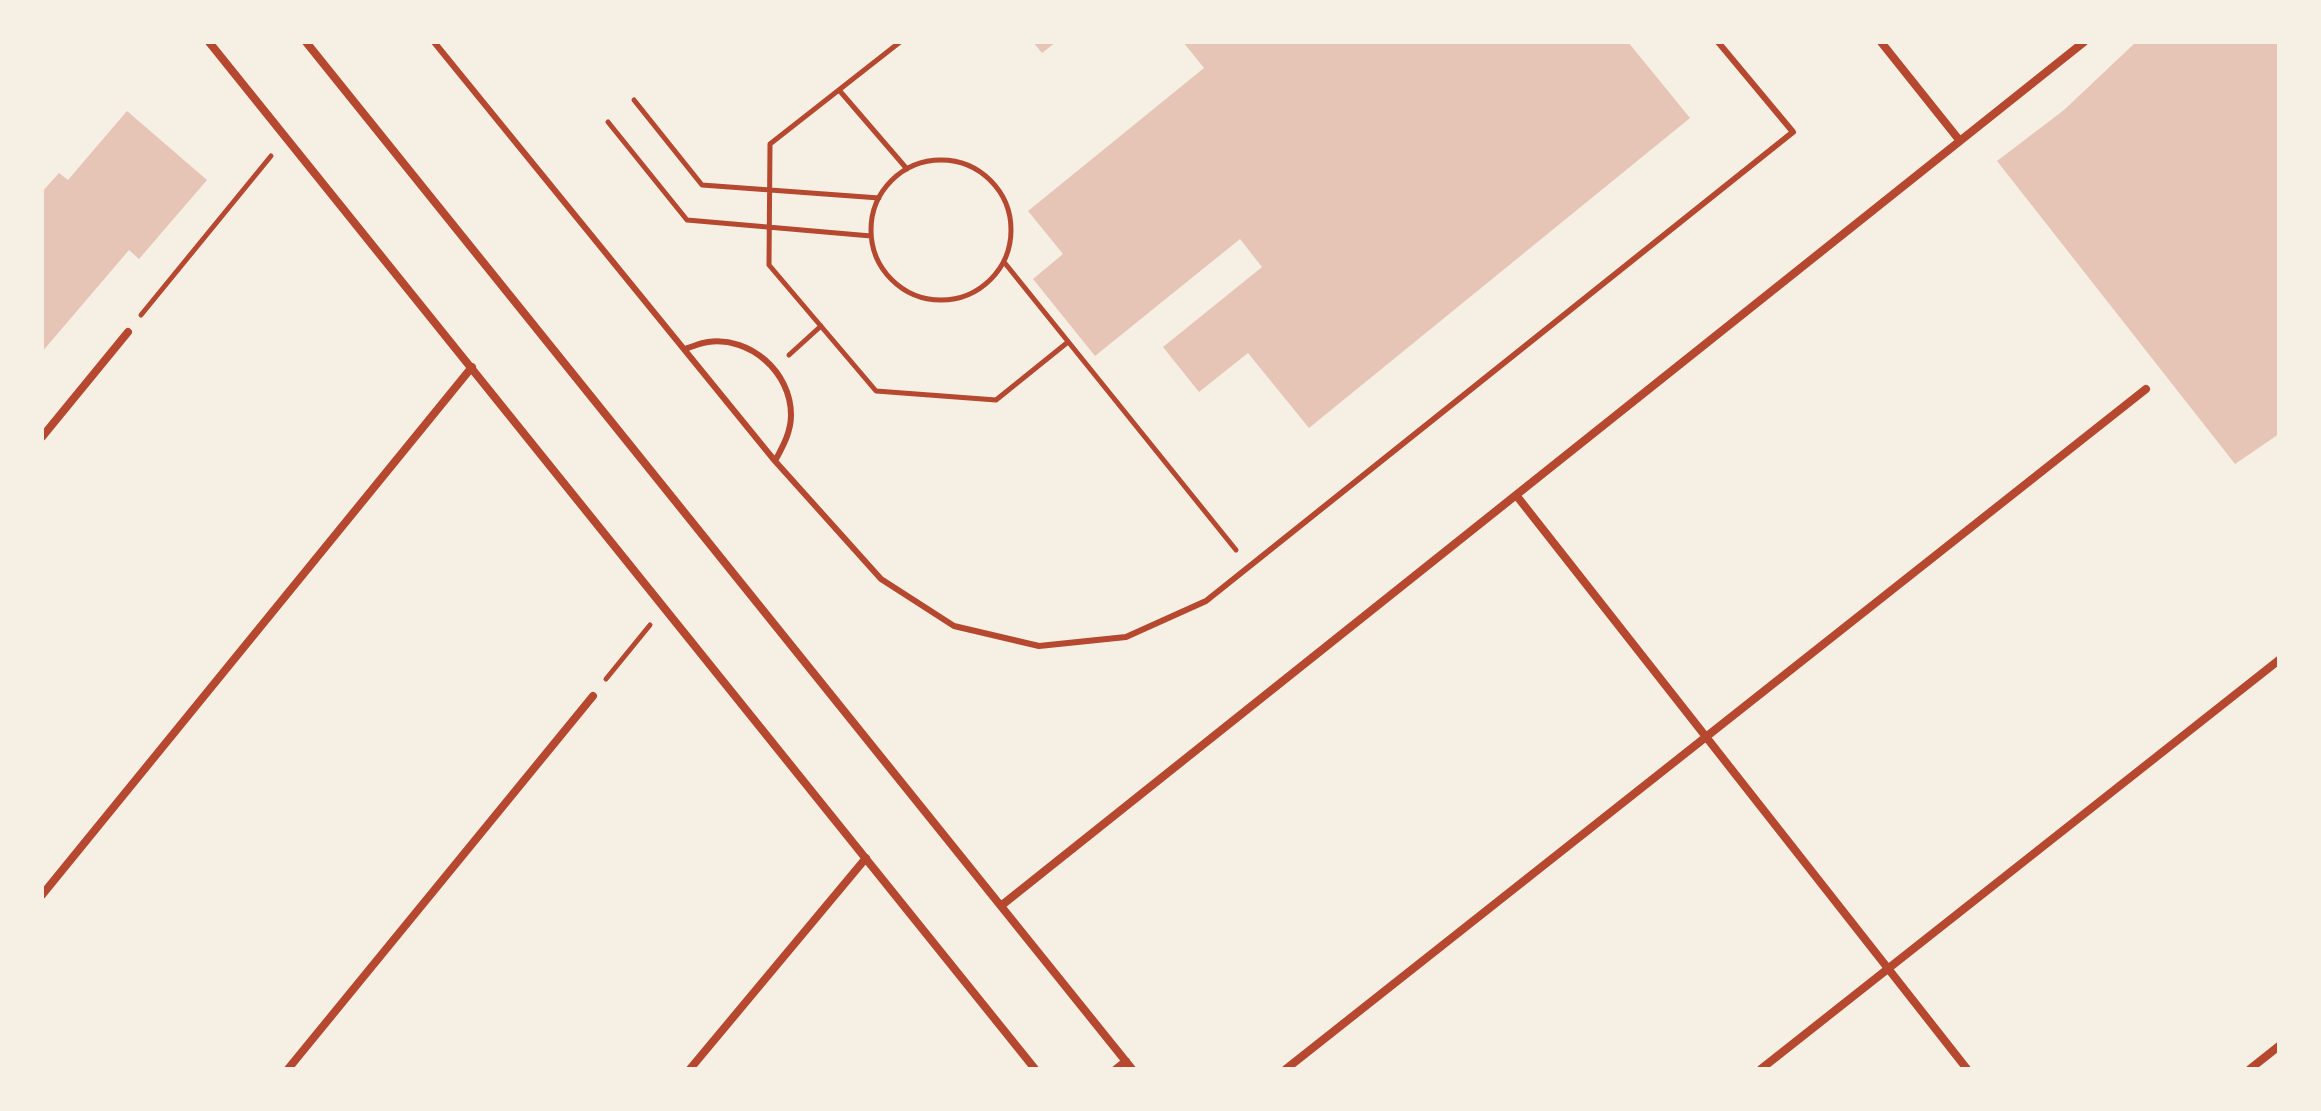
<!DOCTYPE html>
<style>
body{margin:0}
#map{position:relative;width:2321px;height:1111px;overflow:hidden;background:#f6efe4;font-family:Inter,sans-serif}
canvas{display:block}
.frame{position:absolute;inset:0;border:44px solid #f6efe4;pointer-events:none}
</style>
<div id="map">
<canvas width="2321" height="1111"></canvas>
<div class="frame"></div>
</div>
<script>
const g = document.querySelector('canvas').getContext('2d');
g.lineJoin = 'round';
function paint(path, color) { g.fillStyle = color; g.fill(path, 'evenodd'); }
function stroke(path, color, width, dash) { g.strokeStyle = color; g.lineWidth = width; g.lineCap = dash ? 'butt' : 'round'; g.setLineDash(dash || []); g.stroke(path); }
const building = new Path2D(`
 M1033,42H1056L1042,53Z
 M1183,42H1628L1690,118L1309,428L1248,353L1199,392L1163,347L1262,267L1240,239L1095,356L1033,279L1063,254L1028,211L1204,68Z
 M2136,42H2279V434L2235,464L1997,161L2064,110Z
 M127,111L207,180L139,259L129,250L42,352V192L59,173L68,180Z`);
const path = new Path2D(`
 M900,42L770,144L769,265L876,391L996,400L1068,342
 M839,90L907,169
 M634,100L702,185L879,198
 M608,122L687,220L871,236
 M871 230a70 70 0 1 1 140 0a70 70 0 1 1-140 0Z
 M1004,262L1236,550
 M141,315L271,156
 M789,355L821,326
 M606,679L650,625`);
const service = new Path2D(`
 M434,42L775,461L881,579L954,626L1039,646L1126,637L1206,601L1793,132L1718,42
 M684,349C692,347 700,343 708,342C750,336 791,372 791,415C791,432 783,446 775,461`);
const minor = new Path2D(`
 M209,42L1035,1069
 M306,42L1132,1069
 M1881,42L1960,141
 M42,437L128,332
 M1516,495L1967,1069
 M42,895L472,367
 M1002,905L2084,42
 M288,1069L593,696
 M690,1069L866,858
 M1116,1069L1126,1061
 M1286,1069L2146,389
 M1761,1069L2279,660
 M2250,1069L2279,1046`);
paint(building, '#e6c5b7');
stroke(path, '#b5482f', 5);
stroke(service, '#b5482f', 6);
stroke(minor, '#b5482f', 8);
</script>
